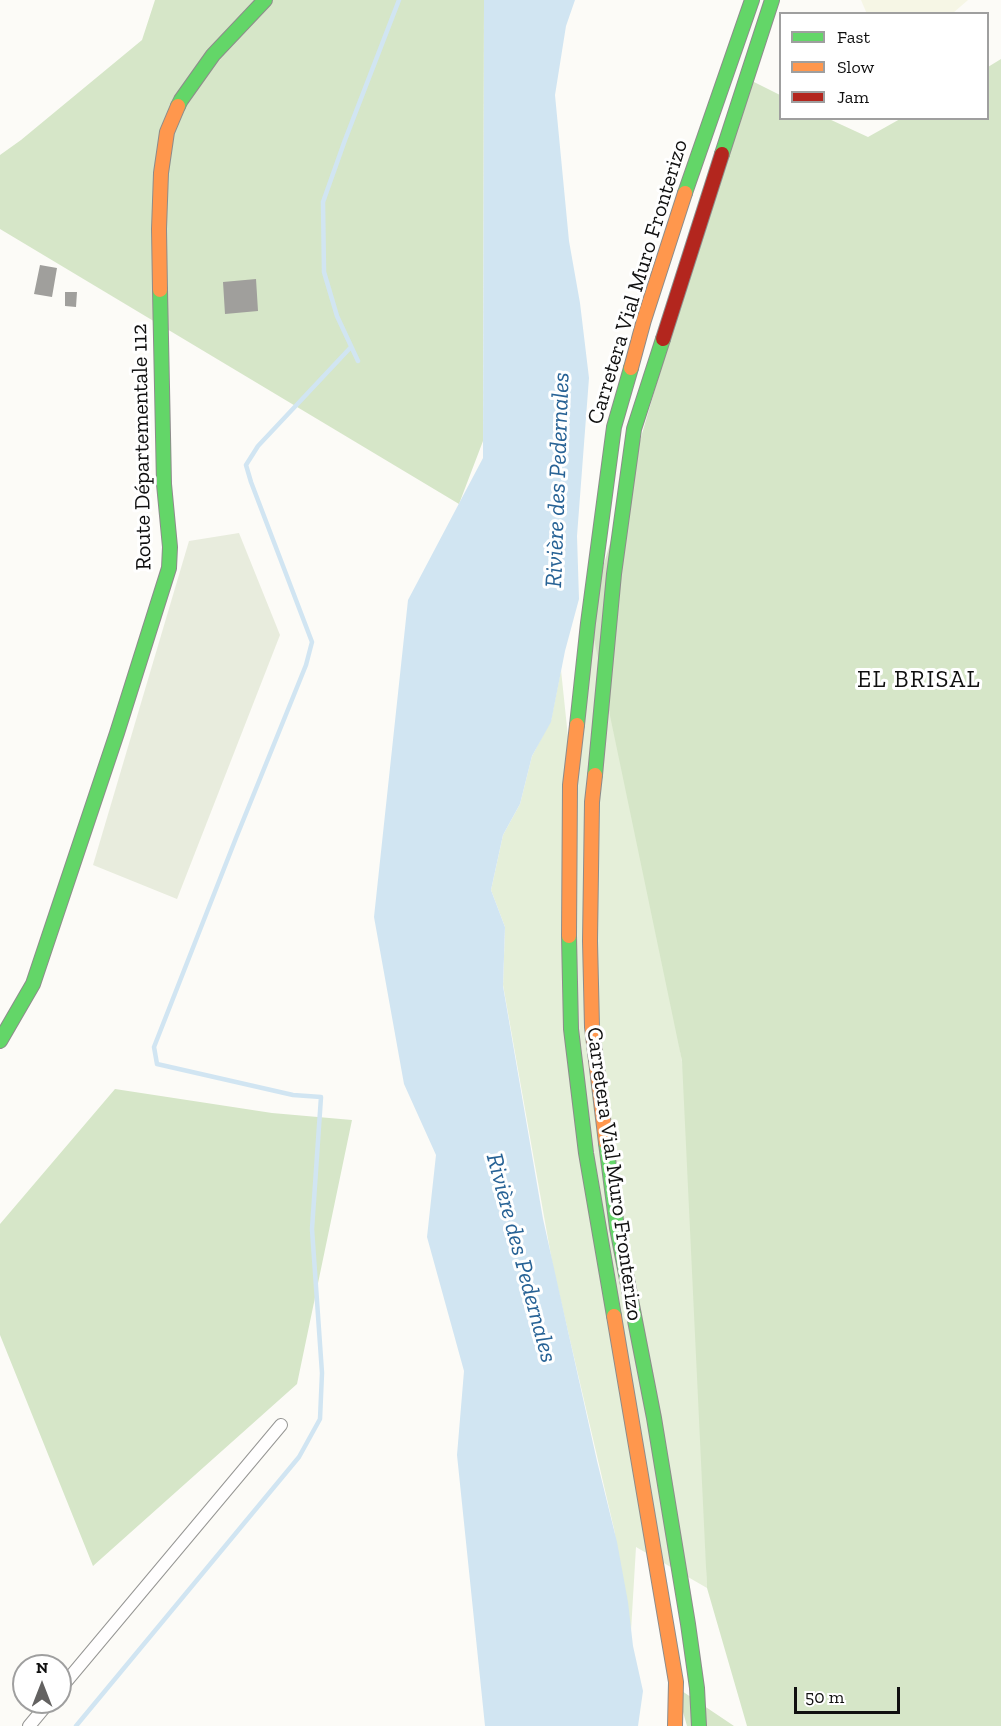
<!DOCTYPE html>
<meta charset="utf-8">
<style>
body{margin:0}
#map{position:relative;width:1001px;height:1726px;overflow:hidden;background:#fcfbf7;font-family:"Zilla Slab",serif}
canvas{display:block}
.legend{position:absolute;left:779px;top:12px;width:210px;height:108px;box-sizing:border-box;background:#fff;border:2px solid #9f9f9f;margin:0;padding:8px 10px;list-style:none;font-size:18px;color:#101010}
.legend li{display:flex;align-items:center;gap:12px;height:30px}
.legend b{width:30px;border:2px solid #9f9f9f}
.north{position:absolute;left:12px;top:1654px;width:60px;height:60px;box-sizing:border-box;background:#fff;border:2px solid #9f9f9f;border-radius:50%;rotate:0deg;font-size:16px;font-weight:700;line-height:24px;text-align:center;color:#101010}
.north::after{content:'';display:block;margin:auto;width:21px;height:27px;background:#636261;clip-path:polygon(50% 0,100% 100%,50% 72%,0 100%)}
.scale{position:absolute;left:794px;top:1687px;width:106px;height:27px;box-sizing:border-box;border:3px solid #101010;border-top:0;padding-left:8px;font-size:18px;line-height:21px;white-space:nowrap;color:#101010;-webkit-text-stroke:4px #fff;paint-order:stroke}
</style>
<div id="map">
<canvas width="1001" height="1726"></canvas>
<ul class="legend">
<li><b style="height:8px;background:#63d668"></b>Fast</li>
<li><b style="height:8px;background:#ff974d"></b>Slow</li>
<li><b style="height:8px;background:#b3261e"></b>Jam</li>
</ul>
<div class="north">N</div>
<div class="scale">50 m</div>
</div>
<script>
const g = document.querySelector('canvas').getContext('2d');
g.lineJoin = 'round';
function paint(path, color) { g.fillStyle = color; g.fill(path, 'evenodd'); }
function stroke(path, color, width, dash) { g.strokeStyle = color; g.lineWidth = width; g.lineCap = dash ? 'butt' : 'round'; g.setLineDash(dash || []); g.stroke(path); }
function drawText(font, color, halo, rows, align = 'center') {
  g.font = font + ' "Zilla Slab",serif'; g.lineWidth = 6; g.setLineDash([]); g.textBaseline = 'middle'; g.strokeStyle = halo; g.fillStyle = color; for (const [text, x, y, turn = 0] of rows) {
    g.save(); g.translate(x, y); g.rotate((+turn || 0) * Math.PI / 180); g.textAlign = isNaN(turn) ? turn : align; if (halo) g.strokeText(text, 0, 0); g.fillText(text, 0, 0); g.restore();
  }
}
const farmland = new Path2D(`
 M861,0H968L953,13L867,14Z`);
const green = new Path2D(`
 M605,586L692,1123L707,1588L636,1547L631,1631L614,1529L553,1267L503,985L505,927L491,890L503,835L520,804L532,756L551,720L561,670L568,737Z`);
const forest = new Path2D(`
 M155,0H484L483,441L459,504L0,229V155L21,140L142,40Z
 M1001,59V1726H747L707,1588L682,1061L589,615L746,78L780,95V118L829,119L868,137L900,119L988,118V67Z
 M115,1089L272,1113L352,1120L297,1384L93,1566L0,1335V1224Z
 M676,1687L734,1726H687Z`);
const cemetery = new Path2D(`
 M239,533L280,635L177,899L93,865L189,541Z`);
const water = new Path2D(`
 M484,0H575L566,26L555,95L569,241L580,303L589,378L577,536L579,599L565,651L551,722L532,756L520,804L503,835L491,890L505,927L503,986L543,1219L597,1461L617,1542L628,1602L633,1646L643,1691L638,1726H485L457,1455L464,1371L427,1237L436,1155L404,1084L374,917L408,600L483,458Z`);
const stream = new Path2D(`
 M358,361L337,316L324,272L323,202L345,140L399,0
 M76,1726L299,1457L320,1419L322,1373L312,1229L321,1097L293,1095L157,1064L154,1047L236,838L306,665L312,642L251,482L246,465L258,446L351,347`);
const building = new Path2D(`
 M40,265L57,268L52,297L34,294Z
 M256,279L258,311L225,314L223,282Z
 M65,292H77L76,307L65,306Z`);
const street = new Path2D(`
 M60,1689L281,1425
 M29,1726L49,1702`);
const fast = new Path2D(`
 M178,106L181,100L213,55L265,0
 M722,154L772,0
 M685,193L752,0
 M577,725L588,623L614,427L631,368
 M595,775L614,574L634,429L663,339
 M569,936L571,1029L586,1153L614,1316
 M0,1041L33,984L117,733L169,568L170,547L164,484L160,290
 M606,1143L617,1228L654,1418L688,1624L697,1688L699,1726`);
const slow = new Path2D(`
 M160,290L159,229L161,173L167,132L178,106
 M631,368L644,320L685,193
 M595,775L592,802L590,941L592,1027L606,1143
 M569,936L570,785L577,725
 M614,1316L676,1682L675,1726`);
const jam = new Path2D(`
 M663,339L722,154`);
const streetNames = [
 ["Carretera Vial Muro Fronterizo",638,282,-73],
 ["Route Départementale 112",142,447,-91],
 ["Carretera Vial Muro Fronterizo",614,1174,82]
];
const waterNames = [
 ["Rivière des Pedernales",558,480,-88],
 ["Rivière des Pedernales",521,1258,75]
];
const neighbourhoodNames = [
 ["EL BRISAL",919,680]
];
paint(farmland, '#f6f6e5');
paint(green, '#e5efd9');
paint(forest, '#d6e6c8');
paint(cemetery, '#e8ecdd');
paint(water, '#d1e5f2');
stroke(stream, '#d1e5f2', 4.5);
paint(building, '#a09f9c');
stroke(street, '#969694', 14);
stroke(fast, '#8d8c8b', 16);
stroke(slow, '#8d8c8b', 16);
stroke(jam, '#8d8c8b', 16);
stroke(street, '#fffefe', 12);
stroke(fast, '#63d668', 14);
stroke(slow, '#ff974d', 14);
stroke(jam, '#b3261e', 14);
drawText('22px', '#101010', '#fff', streetNames);
drawText('italic 24px', '#276295', '#fff', waterNames);
g.letterSpacing = '1.5px';
drawText('24px', '#101010', '#fff', neighbourhoodNames);
g.letterSpacing = '0px';
</script>
